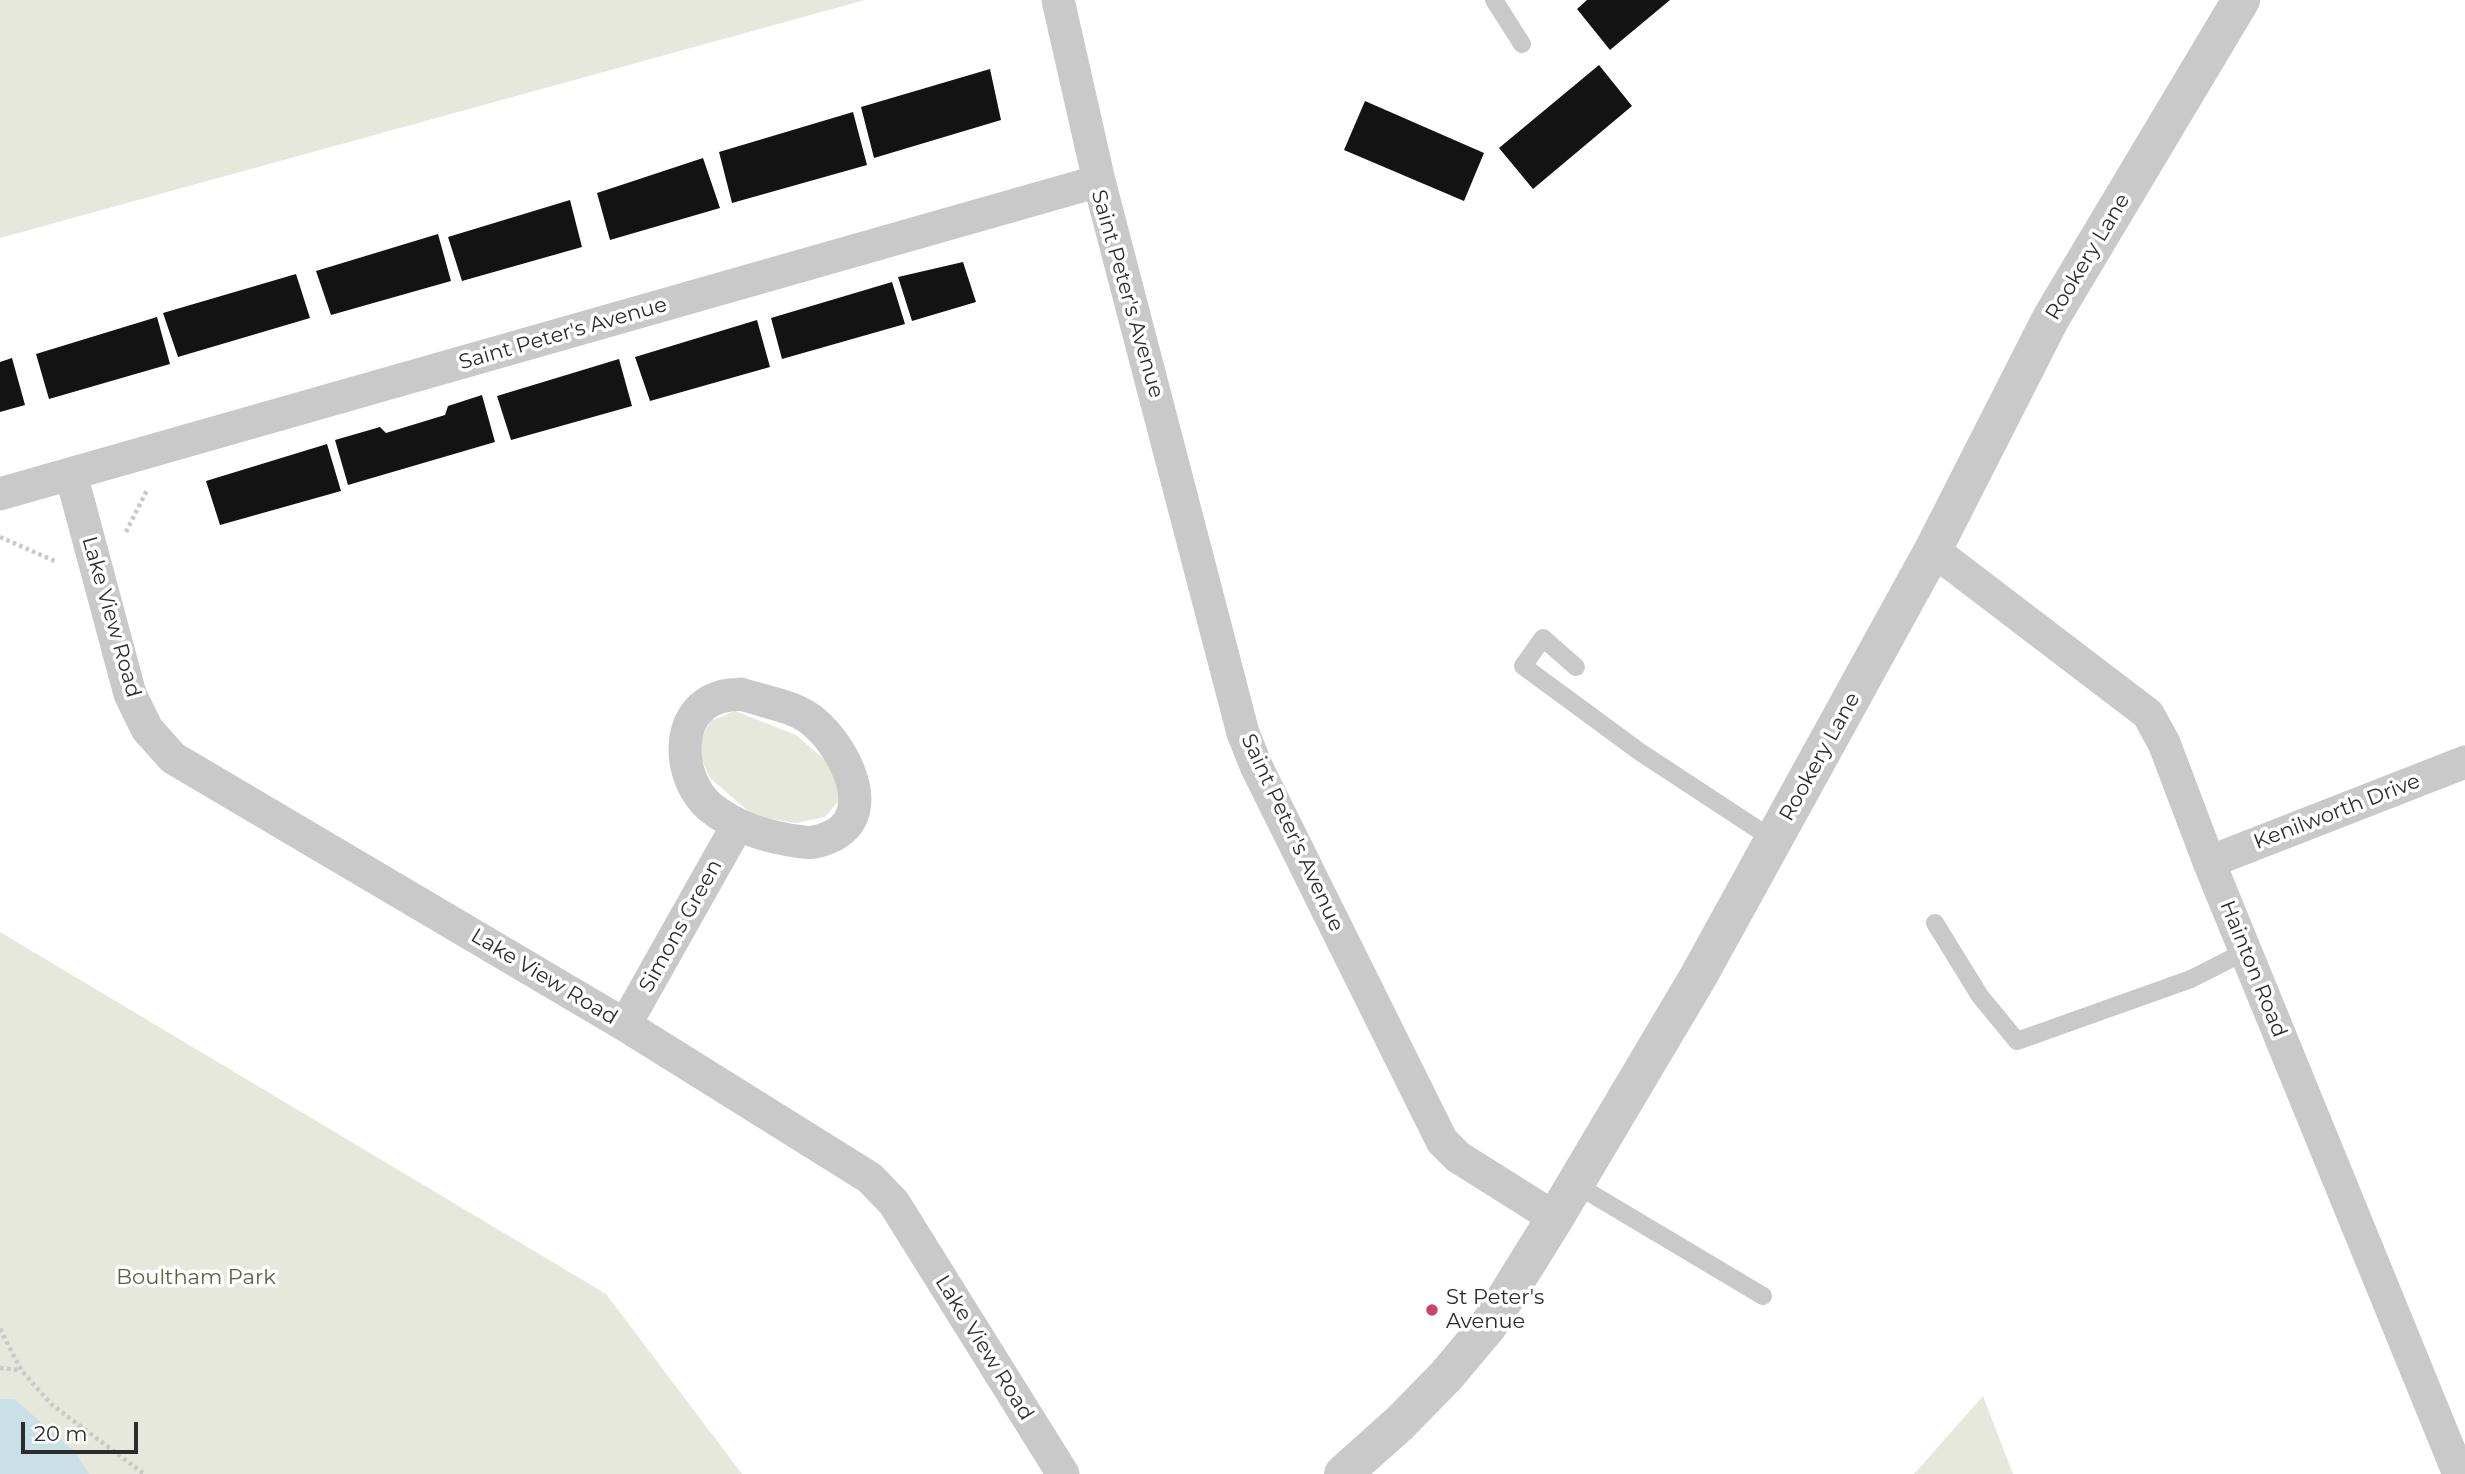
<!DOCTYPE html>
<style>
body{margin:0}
#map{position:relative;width:2465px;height:1474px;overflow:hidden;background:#fff;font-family:Montserrat,sans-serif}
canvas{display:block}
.scale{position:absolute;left:21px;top:1422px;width:117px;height:32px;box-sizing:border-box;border:4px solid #2c2c2c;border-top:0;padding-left:9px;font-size:21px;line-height:24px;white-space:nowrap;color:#2c2c2c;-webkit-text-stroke:5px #fff;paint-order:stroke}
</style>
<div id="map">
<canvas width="2465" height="1474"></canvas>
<div class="scale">20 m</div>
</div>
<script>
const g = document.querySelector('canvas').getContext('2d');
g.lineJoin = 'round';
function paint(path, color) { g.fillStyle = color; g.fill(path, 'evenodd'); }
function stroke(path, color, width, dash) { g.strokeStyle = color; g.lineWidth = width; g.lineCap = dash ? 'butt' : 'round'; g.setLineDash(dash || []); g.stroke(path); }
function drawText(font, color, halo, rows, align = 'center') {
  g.font = font + ' Montserrat,sans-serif'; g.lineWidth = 7; g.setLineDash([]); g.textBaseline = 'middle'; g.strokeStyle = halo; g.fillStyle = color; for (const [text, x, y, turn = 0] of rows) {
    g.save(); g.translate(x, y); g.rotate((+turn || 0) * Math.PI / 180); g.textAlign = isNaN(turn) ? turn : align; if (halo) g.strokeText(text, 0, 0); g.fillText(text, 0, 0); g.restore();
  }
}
const green = new Path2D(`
 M0,0H865L0,238Z
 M735,711L796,735L831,765L842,797L825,817L796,823L754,816L710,778L696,747L711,721Z
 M0,932L606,1294L742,1474H0Z
 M1983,1396L2013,1474H1914Z`);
const water = new Path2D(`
 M0,1399H14L74,1451L89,1474H0Z`);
const building = new Path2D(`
 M1587,0H1670L1610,50L1577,9Z
 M1599,65L1632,106L1533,189L1499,148Z
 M990,69L1001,120L874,158L861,107Z
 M1365,101L1484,153L1464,201L1344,150Z
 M853,112L867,165L732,203L719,152Z
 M703,158L720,208L610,240L597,193Z
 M570,200L582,247L462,281L448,237Z
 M438,234L451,281L331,315L316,271Z
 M963,262L976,302L912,321L898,277Z
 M296,274L310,318L178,357L163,313Z
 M892,282L905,324L782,359L771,318Z
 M157,317L170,364L49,399L36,354Z
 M757,320L770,367L650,401L635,357Z
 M12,358L25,405L0,412V362Z
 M619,359L632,406L511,440L497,396Z
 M482,395L495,442L348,485L335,440L380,427L386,433L445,415L448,406Z
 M327,444L341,491L220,525L206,481Z`);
const path = new Path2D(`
 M126,532L147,490
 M0,537L57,562
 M0,1329L21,1370L51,1404L144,1474
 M0,1368L20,1370`);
const service = new Path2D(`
 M1494,0L1522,44
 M1576,667L1543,638L1523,666L1640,752L1774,840
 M1935,923L1980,996L2017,1041L2191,979L2246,951
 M1575,1184L1763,1296`);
const minor = new Path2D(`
 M1058,0L1099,181
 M71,474L130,694L147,729L173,758L625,1025L870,1178L894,1203L1063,1474
 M0,494L1099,181L1243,733L1257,768L1442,1141L1458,1157L1555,1218
 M1933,550L2148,714L2164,743L2209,862L2459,1474
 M741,694C764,702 797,706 815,723C843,747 878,811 834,835C824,840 814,844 803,842C769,838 737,829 710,807C678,780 672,712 720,697C726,695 734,695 741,694Z
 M2209,862L2465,762
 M625,1025L737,826`);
const tertiary = new Path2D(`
 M1343,1474L1400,1423L1446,1376L1488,1326L1555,1218L1698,977L1933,550L2051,318L2241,0`);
const markers = [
 [1432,1310,7,"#ce436e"]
];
const streetNames = [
 ["Rookery Lane",2088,257,-59],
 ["Saint Peter's Avenue",1127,294,74],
 ["Saint Peter's Avenue",563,334,-16],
 ["Lake View Road",111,617,74],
 ["Rookery Lane",1820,757,-61],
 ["Kenilworth Drive",2337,812,-21],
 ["Saint Peter's Avenue",1292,833,65],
 ["Simons Green",681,926,-61],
 ["Hainton Road",2253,969,68],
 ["Lake View Road",544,977,31],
 ["Lake View Road",984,1348,58]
];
const parkNames = [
 ["Boultham Park",196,1278]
];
const poiNames = [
 ["St Peter's",1446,1298],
 ["Avenue",1446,1322]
];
paint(green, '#e5e8db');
paint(water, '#c9e1e6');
paint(building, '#131313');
stroke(path, '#c9c9c9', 4.5, [3.5, 3.5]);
stroke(service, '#c9c9c9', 18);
stroke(minor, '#c9c9c9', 33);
stroke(tertiary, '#c9c9c9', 38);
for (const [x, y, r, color] of markers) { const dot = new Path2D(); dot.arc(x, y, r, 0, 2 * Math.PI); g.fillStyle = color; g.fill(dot); stroke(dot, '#fff', 2.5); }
drawText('21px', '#2c2c2c', '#fff', streetNames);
drawText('21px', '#58623f', '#fff', parkNames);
drawText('21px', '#2c2c2c', '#fff', poiNames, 'left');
</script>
